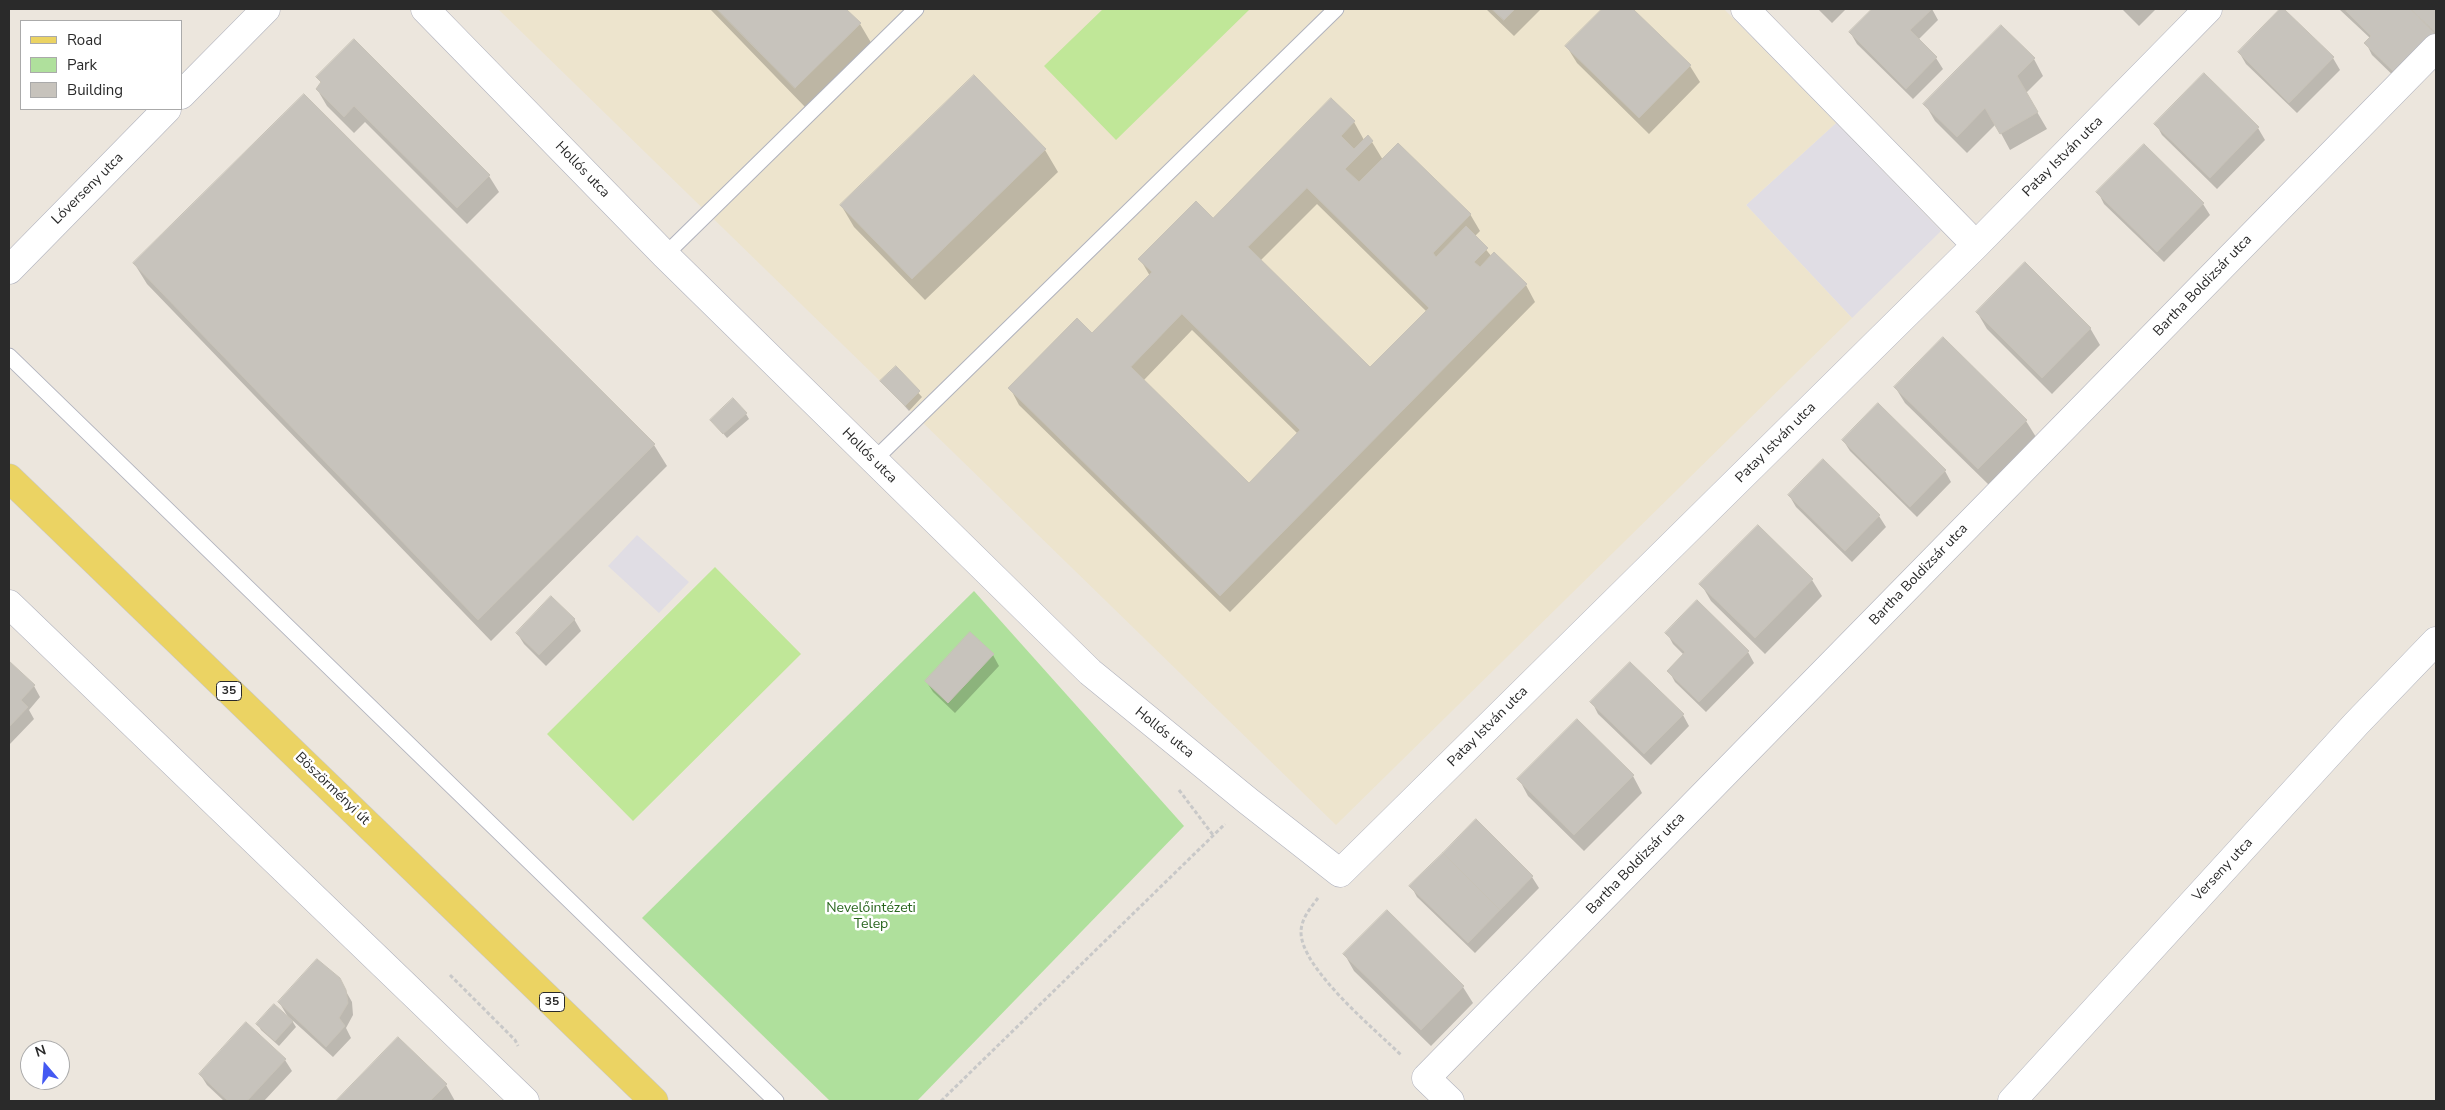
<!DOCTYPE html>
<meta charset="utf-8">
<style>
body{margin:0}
#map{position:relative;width:2445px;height:1110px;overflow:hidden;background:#ece6dd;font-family:"Nunito Sans",sans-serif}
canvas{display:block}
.frame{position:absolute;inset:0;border:10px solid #2a2a2a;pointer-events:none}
.legend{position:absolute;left:20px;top:20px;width:162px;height:90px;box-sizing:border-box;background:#fff;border:1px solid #aaa;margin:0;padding:6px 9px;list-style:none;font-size:15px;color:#2a2a2a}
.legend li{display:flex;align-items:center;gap:10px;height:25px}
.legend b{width:25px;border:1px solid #aaa}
.north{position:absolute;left:20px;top:1040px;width:50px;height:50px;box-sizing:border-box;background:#fff;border:1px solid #aaa;border-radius:50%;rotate:342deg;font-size:14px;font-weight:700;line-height:20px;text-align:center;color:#2a2a2a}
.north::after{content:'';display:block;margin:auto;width:18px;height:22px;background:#4459f2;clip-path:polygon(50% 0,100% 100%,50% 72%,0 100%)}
</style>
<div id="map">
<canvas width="2445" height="1110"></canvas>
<div class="frame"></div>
<ul class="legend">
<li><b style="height:6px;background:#ebd363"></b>Road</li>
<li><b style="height:14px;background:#afe09c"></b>Park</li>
<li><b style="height:14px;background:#c7c3bc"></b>Building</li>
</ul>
<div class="north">N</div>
</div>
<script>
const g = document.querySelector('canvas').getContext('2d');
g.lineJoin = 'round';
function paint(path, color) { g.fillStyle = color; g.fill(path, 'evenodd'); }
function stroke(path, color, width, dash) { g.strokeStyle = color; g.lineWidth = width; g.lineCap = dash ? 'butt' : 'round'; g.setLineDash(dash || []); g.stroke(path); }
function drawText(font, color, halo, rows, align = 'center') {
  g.font = font + ' "Nunito Sans",sans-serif'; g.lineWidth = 5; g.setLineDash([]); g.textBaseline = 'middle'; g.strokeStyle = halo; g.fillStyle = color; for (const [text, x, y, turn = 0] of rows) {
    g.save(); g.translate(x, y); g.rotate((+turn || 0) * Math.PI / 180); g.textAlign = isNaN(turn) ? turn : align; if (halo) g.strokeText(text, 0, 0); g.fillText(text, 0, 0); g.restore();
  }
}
const industrial = new Path2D(`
 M1836,123L1941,231L1852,318L1746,205Z
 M637,535L689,582L659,613L608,566Z`);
const education = new Path2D(`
 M498,9H1724L1836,123L1746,205L1852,318L1336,825Z`);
const green = new Path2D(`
 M974,591L1184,826L917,1101H830L642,918Z`);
const pitch = new Path2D(`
 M1103,9H1250L1116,140L1044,66Z
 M715,567L801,654L633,821L547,734Z`);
const shadow = new Path2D(`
 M710,9H844L860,24L873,46L807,109Z
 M1486,9H1541L1514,36Z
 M1604,9H1632L1690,66L1700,82L1649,134L1577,63L1567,47Z
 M1818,9H1846L1832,23Z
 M1874,9H1932L1938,20L1918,40L1936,58L1943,69L1913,99L1857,44L1850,32Z
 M2122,9H2156L2139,26Z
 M2283,9L2333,58L2340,70L2297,113L2246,64L2239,52Z
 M2339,9H2436V53L2404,86L2372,55L2366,43L2370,38Z
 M354,40L489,176L499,192L467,224L365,122L354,133L327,106L317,89L322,84L318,77Z
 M2034,59L2043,76L2026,93L2047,129L2010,150L1996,124L1967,153L1935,121L1925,104Z
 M2204,75L2258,128L2265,140L2217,189L2162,135L2156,124Z
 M974,77L1045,150L1058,172L925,300L854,227L841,205Z
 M304,96L654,445L667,466L491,641L147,284L134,263Z
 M1354,122L1364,140L1368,137L1372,142L1383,160L1470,214L1480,231L1475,236L1492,257L1526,285L1535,302L1230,612L1019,405L1010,388L1092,335L1150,276L1140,259L1213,219ZM1317,204L1427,312L1370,369L1260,261ZM1192,330L1298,434L1249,485L1143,381Z
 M2144,146L2203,204L2210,215L2164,262L2104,204L2098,192Z
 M1977,312L2090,328L2100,345L2052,394L1987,329Z
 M896,368L922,397L909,411L882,381Z
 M1895,387L2026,421L2036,437L1989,485L1905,403Z
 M746,414L749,419L727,438L712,420Z
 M1843,440L1945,471L1951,482L1917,517L1850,451Z
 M1823,461L1879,516L1886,527L1852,562L1796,507L1789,495Z
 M1812,580L1822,596L1765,654L1711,601L1701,584Z
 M574,619L581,631L546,666L524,644L517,633Z
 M1667,633L1748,652L1754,663L1706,712L1675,682L1669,671L1684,655L1673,644Z
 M993,655L999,666L955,713L933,692L926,681Z
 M9,662L34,686L40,697L29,710L34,719L9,745Z
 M1592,702L1683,715L1689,726L1651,765L1598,714Z
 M1633,776L1642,793L1584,851L1528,796L1519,779Z
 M1532,877L1539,888L1475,953L1417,897L1411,886Z
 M1345,955L1463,987L1473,1003L1431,1046L1354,971Z
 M339,979L352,1002L353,1015L346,1028L351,1038L333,1057L291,1019L296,1027L279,1046L261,1030L258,1024L288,1017L279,1002Z
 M398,1039L446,1085L455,1101H338Z
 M285,1060L292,1071L264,1101H224L207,1085L200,1074Z`);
const building = new Path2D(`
 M717,9H846L861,23L795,88Z
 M1492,9H1515L1504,20Z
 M1602,9H1633L1691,65L1639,118L1565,46Z
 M1872,9H1932L1910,30L1937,57L1906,89L1849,32Z
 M2280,9H2284L2334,57L2289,103L2238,52Z
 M2348,9H2411L2436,35L2397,75L2364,43L2371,36L2346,11Z
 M2411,9H2436V33Z
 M2001,25L2035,58L2017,76L2038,112L2000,134L1985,108L1957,137L1923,104Z
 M354,39L490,175L457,208L354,106L344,117L316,89L321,82L316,77Z
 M2204,73L2259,127L2210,178L2154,124Z
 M974,75L1046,149L912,279L840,205Z
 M304,94L655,444L478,620L133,263Z
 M1331,98L1355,121L1341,136L1354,149L1368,135L1373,141L1345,169L1359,182L1398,143L1471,214L1433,253L1436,257L1466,226L1488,248L1474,262L1480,267L1494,252L1527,284L1220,596L1008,388L1077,318L1092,333L1152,272L1138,259L1196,201L1213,218ZM1307,188L1429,308L1370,367L1248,247ZM1182,314L1300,430L1249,483L1131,367Z
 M2144,144L2204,203L2157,252L2096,192Z
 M2025,262L2091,328L2042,378L1976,312Z
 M1943,337L2027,420L1978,469L1894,387Z
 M896,366L920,391L905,406L880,381Z
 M733,398L747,413L723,434L710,420Z
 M1878,403L1946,470L1910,507L1842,440Z
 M1823,459L1880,515L1845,551L1788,495Z
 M1758,525L1813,579L1755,638L1699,584Z
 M551,596L575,619L539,655L516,633Z
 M1697,600L1749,651L1699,702L1667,671L1685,652L1665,633Z
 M970,632L994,654L948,703L925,681Z
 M9,661L35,685L21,700L28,707L9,727Z
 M1630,662L1684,714L1644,754L1590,702Z
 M1577,719L1634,775L1574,835L1517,779Z
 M1476,819L1533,876L1500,910L1443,853Z
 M1443,853L1500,910L1468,943L1409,886Z
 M1387,910L1464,986L1421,1030L1343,954Z
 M317,959L340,978L346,990L348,1003L339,1018L345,1026L326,1047L278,1002Z
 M274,1004L293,1021L275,1041L256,1024Z
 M246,1022L286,1059L247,1101H228L199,1074Z
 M398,1037L447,1084L430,1101H336Z`);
const path = new Path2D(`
 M1179,790L1213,835
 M1318,898C1311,907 1301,919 1301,932C1301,969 1376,1030 1402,1056
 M450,975L515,1040L518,1046
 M941,1101L1225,824`);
const service = new Path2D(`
 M665,255L916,9
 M9,356L776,1101
 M873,461L1336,9`);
const minor = new Path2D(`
 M425,9L665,255L1090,672L1248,801L1340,873L1976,245L2208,9
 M1745,9L1976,245
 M181,95L266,9
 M9,270L167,109
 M9,604L525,1101
 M1450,1101L1426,1078L2436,48
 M2012,1101L2356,724L2436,641`);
const primary = new Path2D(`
 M9,478L654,1101`);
const shields = [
 [229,691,25],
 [552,1002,25]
];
const shieldNames = [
 ["35",229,691],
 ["35",552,1002]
];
const streetNames = [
 ["Patay István utca",2063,157,-45],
 ["Hollós utca",582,170,46],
 ["Lóverseny utca",88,189,-45],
 ["Bartha Boldizsár utca",2203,286,-46],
 ["Patay István utca",1776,443,-45],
 ["Hollós utca",869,456,45],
 ["Bartha Boldizsár utca",1919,575,-46],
 ["Patay István utca",1488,727,-45],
 ["Hollós utca",1164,733,39],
 ["Böszörményi út",332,789,44],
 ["Bartha Boldizsár utca",1636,864,-46],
 ["Verseny utca",2223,870,-47]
];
const parkNames = [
 ["Nevelőintézeti",871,909],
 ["Telep",871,925]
];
paint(industrial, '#e0dde4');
paint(education, '#ede4cd');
paint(green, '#afe09c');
paint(pitch, '#c0e798');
paint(shadow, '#0003');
paint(building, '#c7c3bc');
stroke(building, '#c7c2b7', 1);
stroke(service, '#b0b2bd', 17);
stroke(minor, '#b0b2bd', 29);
stroke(primary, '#c8c8c8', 29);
stroke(path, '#c8c8c8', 3, [4, 2.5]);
stroke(service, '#fff', 15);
stroke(minor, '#fff', 28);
stroke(primary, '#ebd363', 28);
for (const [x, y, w] of shields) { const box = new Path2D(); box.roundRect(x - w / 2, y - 9.5, w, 19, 4); g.fillStyle = '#fff'; g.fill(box); stroke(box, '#2a2a2a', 1); }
drawText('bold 12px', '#2a2a2a', null, shieldNames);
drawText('14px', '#2a2a2a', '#fff', streetNames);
drawText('14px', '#28651d', '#fff', parkNames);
</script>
